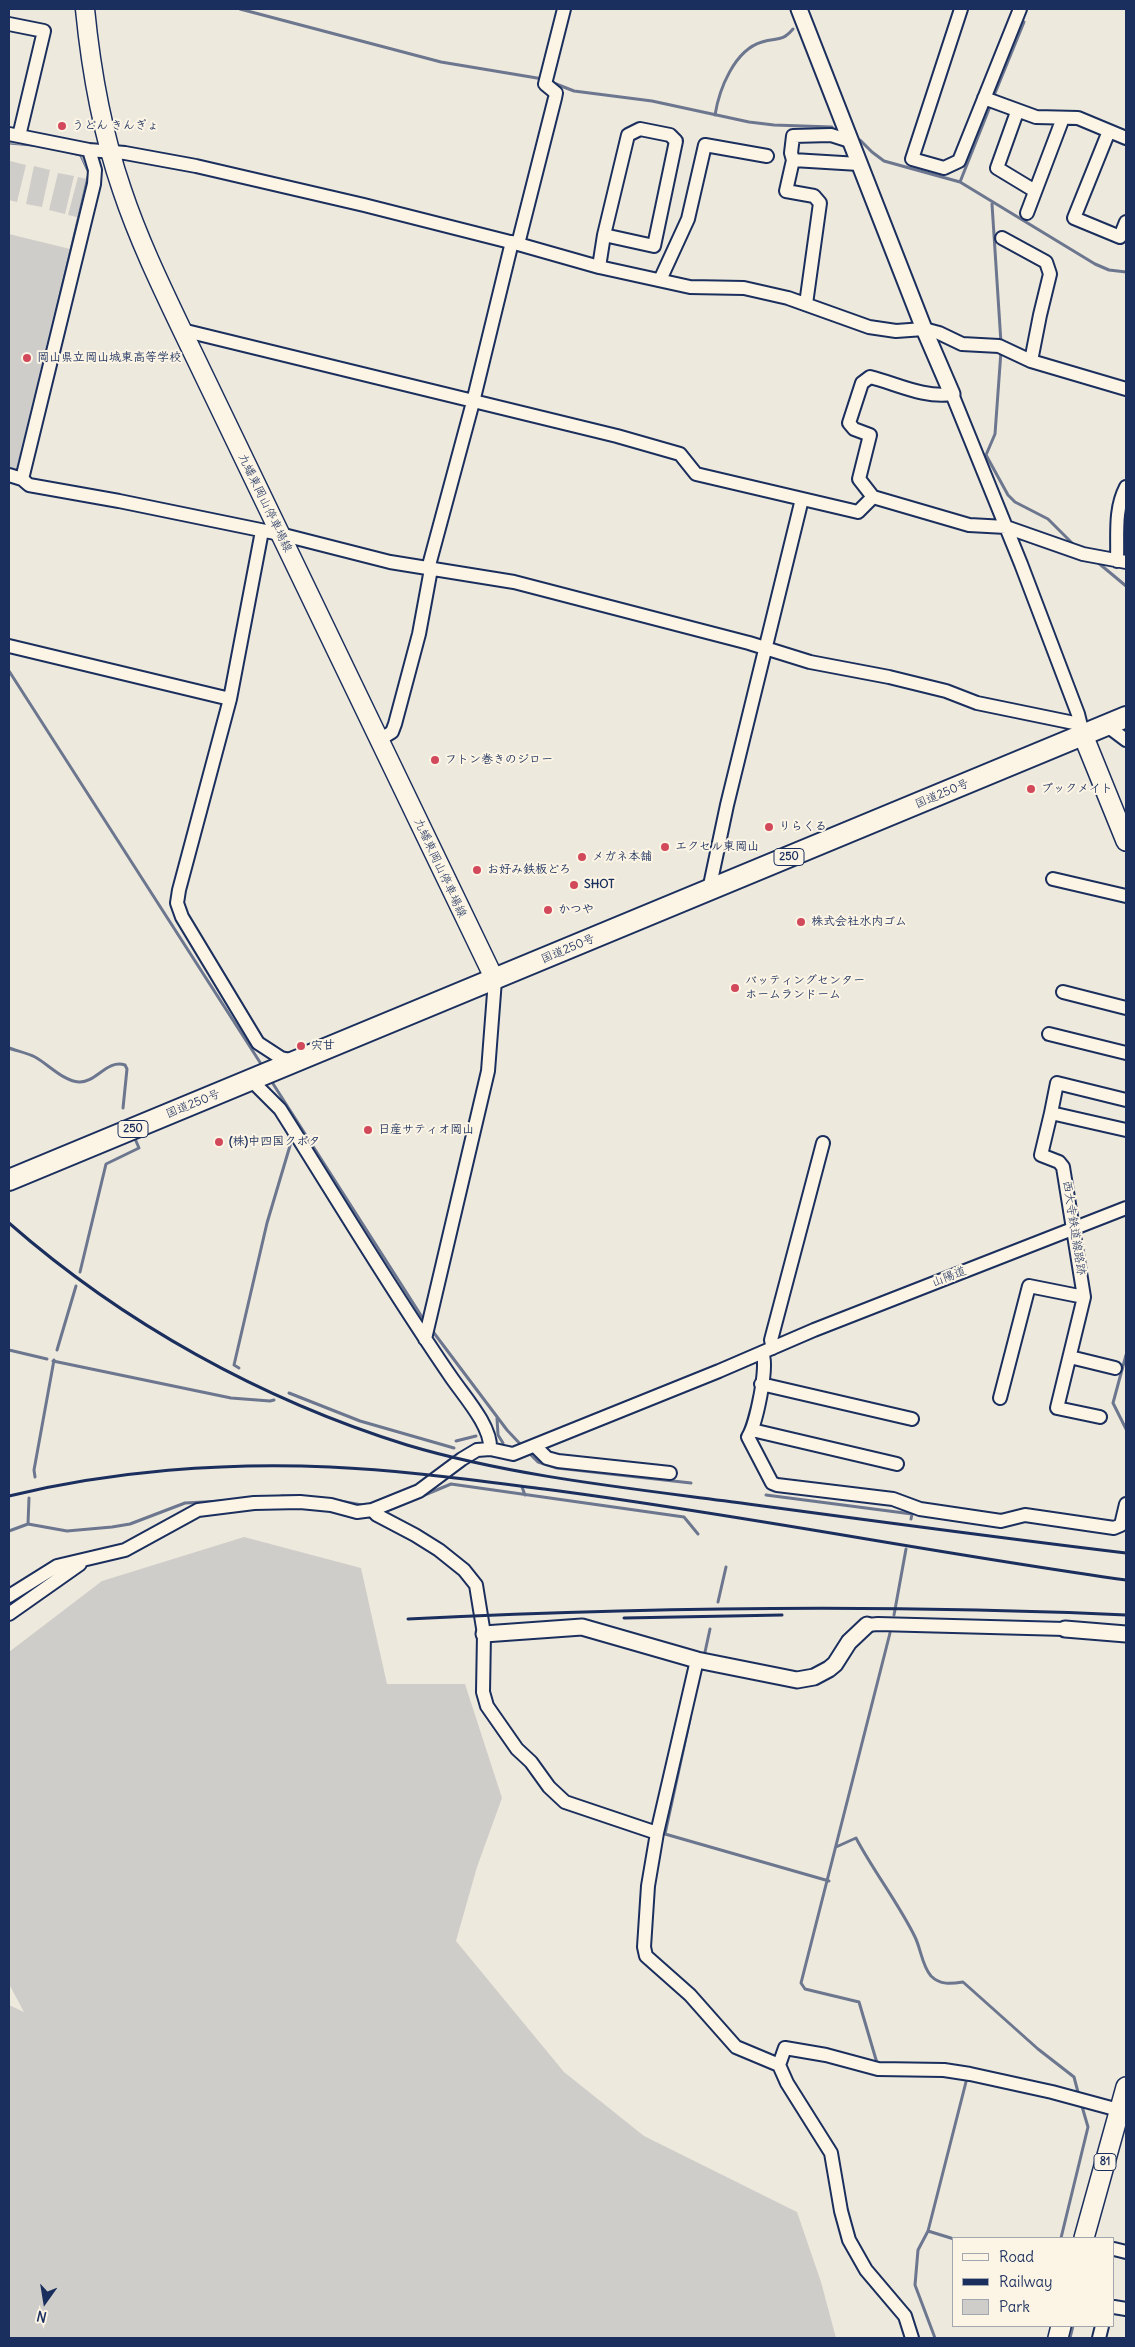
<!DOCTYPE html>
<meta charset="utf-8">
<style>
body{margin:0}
#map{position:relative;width:1135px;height:2347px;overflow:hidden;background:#eee9dd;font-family:Delius,sans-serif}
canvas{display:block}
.frame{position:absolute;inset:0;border:10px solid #1b2f5e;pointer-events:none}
.legend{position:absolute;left:952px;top:2237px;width:162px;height:90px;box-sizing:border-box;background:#fcf5e5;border:1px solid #a2a6af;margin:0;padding:6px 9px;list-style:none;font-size:15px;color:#1b2f5e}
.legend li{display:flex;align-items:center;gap:10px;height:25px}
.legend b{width:25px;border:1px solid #a2a6af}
.north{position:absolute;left:20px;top:2277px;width:50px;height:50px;-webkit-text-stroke:4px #fcf5e5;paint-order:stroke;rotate:193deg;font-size:14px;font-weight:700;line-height:20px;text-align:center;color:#1b2f5e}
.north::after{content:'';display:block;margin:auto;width:18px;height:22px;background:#1b2f5e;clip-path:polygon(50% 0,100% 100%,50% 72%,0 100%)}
</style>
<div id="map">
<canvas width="1135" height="2347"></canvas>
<div class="frame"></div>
<ul class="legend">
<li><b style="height:6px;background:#fcf5e5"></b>Road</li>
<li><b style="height:6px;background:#1b2f5e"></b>Railway</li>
<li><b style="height:14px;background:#cfcdca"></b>Park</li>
</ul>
<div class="north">N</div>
</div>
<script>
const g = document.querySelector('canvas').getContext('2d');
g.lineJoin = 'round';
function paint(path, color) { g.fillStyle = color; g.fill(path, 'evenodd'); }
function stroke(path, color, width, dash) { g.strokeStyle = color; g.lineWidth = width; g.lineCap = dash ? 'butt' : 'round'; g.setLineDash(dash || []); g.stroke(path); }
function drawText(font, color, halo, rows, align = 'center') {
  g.font = font + ' Delius,"Klee One",sans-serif'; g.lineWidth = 4; g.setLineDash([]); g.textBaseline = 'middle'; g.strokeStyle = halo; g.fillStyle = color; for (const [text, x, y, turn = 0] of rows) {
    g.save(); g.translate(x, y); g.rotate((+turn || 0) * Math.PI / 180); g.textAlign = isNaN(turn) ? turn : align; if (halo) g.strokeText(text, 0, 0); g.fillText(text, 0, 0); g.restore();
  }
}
const green = new Path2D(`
 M10,161L26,165L17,202L9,200Z
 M34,166L50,170L42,207L26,204Z
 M58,173L74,176L65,214L49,210Z
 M78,177L87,179L77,217L68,215Z
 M9,234L70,249L19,466L15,470L9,468Z
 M244,1537L361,1568L387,1684H465L502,1798L477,1867L456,1941L564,2072L644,2136L797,2212L821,2282L836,2338H9V2005L24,2012L9,1984V1652L102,1581Z`);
const water = new Path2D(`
 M9,140C23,142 73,147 83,154C88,157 90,166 91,171L21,473L15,470L19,467L88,173L80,156L43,147L9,144Z`);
const stream = new Path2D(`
 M240,9L441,62L543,79
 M551,82L574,91L652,101L749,122L774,125L832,127
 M993,98L1024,22
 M715,115C719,90 734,50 762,42C777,37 781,43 793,29
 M860,140L872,152L884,161L960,182L1095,264L1109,270L1126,272
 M960,182L991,104
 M992,204L1001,343
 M1001,351L995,434L986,455L1008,495L1015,502L1048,519L1075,546
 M1096,561L1126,586
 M9,671L263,1067
 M9,1048C17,1051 27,1053 35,1057C48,1064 63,1081 79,1082C96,1083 107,1059 125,1065L127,1069L123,1108
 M270,1079L422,1317
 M80,1272L106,1164L139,1148L136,1141
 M434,1333L507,1430L523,1447
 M9,1350L47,1359
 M57,1350L76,1286
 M1126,1355L1113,1403L1126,1429
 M53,1361L231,1398L270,1401L274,1400
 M239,1368L234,1365L267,1223L292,1139L290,1137
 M289,1393L360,1421L454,1448
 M497,1418L498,1435L503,1443
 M456,1441L476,1436
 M527,1451L538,1462L557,1468L691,1483
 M35,1477L34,1470L54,1360
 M522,1487L525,1495
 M766,1495L912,1514L911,1519
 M281,1496H302
 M340,1501L362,1505
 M391,1509L451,1484L684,1517L698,1534
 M28,1524L29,1498
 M9,1531L28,1524L67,1531L112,1527L130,1524L185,1503L222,1501
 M718,1602L726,1567
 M894,1615L906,1549
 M705,1652L710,1629
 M690,1719L665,1834L829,1881
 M836,1847L856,1838C874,1872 899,1904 915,1937C921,1949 922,1966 931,1976C940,1985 951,1984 963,1982L1038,2049L1074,2077L1079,2096
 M879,2063H877L859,2002L805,1989L801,1983L890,1633
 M928,2231L954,2239
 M1061,2238L1088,2127L1081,2103
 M935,2338L915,2285L918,2250L928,2231L967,2078
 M1070,2338L1073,2326`);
const minor = new Path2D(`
 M961,9L912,159L944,168L959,161L1020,9
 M9,24L44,31L19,136
 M984,98L1036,117L1078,118L1126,138
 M1017,112L997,168L1035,191
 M640,129L670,135L676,141L654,246L604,235L628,135Z
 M1109,131L1074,218L1120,237L1126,222
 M9,134L89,150L125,153L196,166L364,205L518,244L599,267L690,287L744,288L788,298L869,327L896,331L924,329L939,333L962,344L999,346L1031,361L1126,389
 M793,160L791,153L793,136L831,135L850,141
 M1027,213L1063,118
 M1002,238L1046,262L1050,274L1040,315L1031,361
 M518,244L555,98L556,93L545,84L564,9
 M599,267L604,235
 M660,280L688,219L705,145L767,156
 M806,304L820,203L814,196L786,191L793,160L859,164
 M182,330L617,436L680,454L696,474L858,512L873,497L969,525L1006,527L1083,554L1126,562
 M9,475L22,479L29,485L119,501L280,534L390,562L514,582L749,643L810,662L889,677L946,691L977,703L1079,724
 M22,479L94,184L95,170L89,150
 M873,497L859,479L870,435L854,429L849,423L862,383L870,377C898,384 923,398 952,394L1021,564L1078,714L1082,730
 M262,531L230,699L179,890L177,903L182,917L258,1043L281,1058L295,1061
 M1117,561C1118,535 1114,510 1126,487
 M428,569L473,402L512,242
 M9,646L230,699
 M1106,725L1126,740
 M379,740L392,732L395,724L419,634L431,569
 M1053,879L1126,896
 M709,890L727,805L802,499
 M1063,992L1126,1008
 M1049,1034L1126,1053
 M251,1080L280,1109C337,1199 391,1290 451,1377C464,1396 492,1427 490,1449
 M1126,1100L1057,1083L1051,1113L1126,1130
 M1051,1113L1041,1155L1059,1162L1063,1167L1084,1297L1057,1408L1100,1417
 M425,1339L488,1071L495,980
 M773,1348L771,1340L823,1143
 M762,1353C769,1364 756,1425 748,1437L772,1483L777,1485L893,1499L920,1509L1001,1521L1025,1515L1114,1528L1121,1525L1126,1504
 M1070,1357L1115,1368
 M761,1384L912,1419
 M1000,1398L1029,1286L1084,1297
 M752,1430L897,1464
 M535,1446L547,1458L558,1461L670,1473
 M372,1510L377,1515L415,1535L439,1550L464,1570L476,1585L484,1634L483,1692L487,1706L517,1749L531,1762L549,1787L565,1802L657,1833
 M9,1596L57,1566L125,1550L198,1510L254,1503L300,1502L331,1505L357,1512L372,1510L419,1491L462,1459L477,1450L490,1449L513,1454L719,1371L814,1330L1126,1208
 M9,1614L80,1564
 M867,1625L878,1624L1065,1629
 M697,1660L657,1833L648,1886L644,1947L646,1956L690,1995L736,2047L779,2065L787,2083L831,2153L841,2211L849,2240L866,2270L905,2316L912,2338
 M779,2065L785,2048L826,2055L878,2069L944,2070L970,2074L1052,2092L1126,2112
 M1114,2249L1126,2252
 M1114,2307L1126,2309
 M1099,2338L1102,2326`);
const tertiary = new Path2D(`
 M799,9L924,329L952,394
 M1065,1629L1126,1634
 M484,1634L582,1627L697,1660L797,1680L814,1677L829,1669L835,1664L849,1642L867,1625`);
const secondary = new Path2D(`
 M85,9C91,70 102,132 122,190C138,238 160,284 182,330L495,980`);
const primary = new Path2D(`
 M1083,735L1126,841
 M1084,2238L1126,2087
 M1058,2338L1061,2326`);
const trunk = new Path2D(`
 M9,1180L1126,717`);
const rail = new Path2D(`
 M9,1223C123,1323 262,1400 407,1445C514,1477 637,1489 748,1504C874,1521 1000,1538 1126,1553
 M9,1496C111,1471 225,1462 330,1467C401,1470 473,1480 544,1489C739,1514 932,1553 1126,1580
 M624,1618L782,1615
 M408,1619C648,1607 887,1604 1126,1615`);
const markers = [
 [62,126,5,"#d1495b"],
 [27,358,5,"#d1495b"],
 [435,760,5,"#d1495b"],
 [1031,789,5,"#d1495b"],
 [769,827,5,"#d1495b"],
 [665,847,5,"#d1495b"],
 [582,857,5,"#d1495b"],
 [477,870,5,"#d1495b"],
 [574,885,5,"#d1495b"],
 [548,910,5,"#d1495b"],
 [801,922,5,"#d1495b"],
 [735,988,5,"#d1495b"],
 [301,1046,5,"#d1495b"],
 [368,1130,5,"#d1495b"],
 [219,1142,5,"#d1495b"]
];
const shields = [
 [789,857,30],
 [133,1129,30],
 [1105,2162,22]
];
const shieldNames = [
 ["250",789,857],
 ["250",133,1129],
 ["81",1105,2162]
];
const poiNames = [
 ["うどん きんぎょ",72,126],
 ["岡山県立岡山城東高等学校",37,358],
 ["フトン巻きのジロー",445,760],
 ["ブックメイト",1041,789],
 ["りらくる",779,827],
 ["エクセル東岡山",675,847],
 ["メガネ本舗",592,857],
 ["お好み鉄板どろ",487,870],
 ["SHOT",584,885],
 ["かつや",558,910],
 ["株式会社水内ゴム",811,922],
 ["バッティングセンター",745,981],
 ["ホームランドーム",745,995],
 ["宍甘",311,1046],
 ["日産サティオ岡山",378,1130],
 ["(株)中四国クボタ",229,1142]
];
const streetNames = [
 ["九蟠東岡山停車場線",265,503,64],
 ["国道250号",942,794,-23],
 ["九蟠東岡山停車場線",440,868,65],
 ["国道250号",568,949,-23],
 ["国道250号",193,1104,-22],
 ["西大寺鉄道線路跡",1074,1228,81],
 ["山陽道",949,1277,-21]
];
paint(green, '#cfcdca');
paint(water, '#a2a7af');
stroke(water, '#6c778f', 1);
stroke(stream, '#6c778f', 3);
stroke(minor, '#1b2f5e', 16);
stroke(tertiary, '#1b2f5e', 19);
stroke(secondary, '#1b2f5e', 21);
stroke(primary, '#1b2f5e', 22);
stroke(trunk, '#1b2f5e', 24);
stroke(minor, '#fcf5e5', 12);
stroke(tertiary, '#fcf5e5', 15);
stroke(secondary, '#fcf5e5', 18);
stroke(primary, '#fcf5e5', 19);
stroke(trunk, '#fcf5e5', 20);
stroke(rail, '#1b2f5e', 3);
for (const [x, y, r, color] of markers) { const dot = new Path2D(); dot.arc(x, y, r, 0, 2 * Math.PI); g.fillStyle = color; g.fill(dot); stroke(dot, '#fcf5e5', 2); }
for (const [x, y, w] of shields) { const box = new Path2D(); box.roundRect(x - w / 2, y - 8.5, w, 17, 4); g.fillStyle = '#fcf5e5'; g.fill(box); stroke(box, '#1b2f5e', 1); }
drawText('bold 11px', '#1b2f5e', null, shieldNames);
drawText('bold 12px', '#1b2f5e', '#fcf5e5', poiNames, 'left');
drawText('12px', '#1b2f5e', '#fcf5e5', streetNames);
</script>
